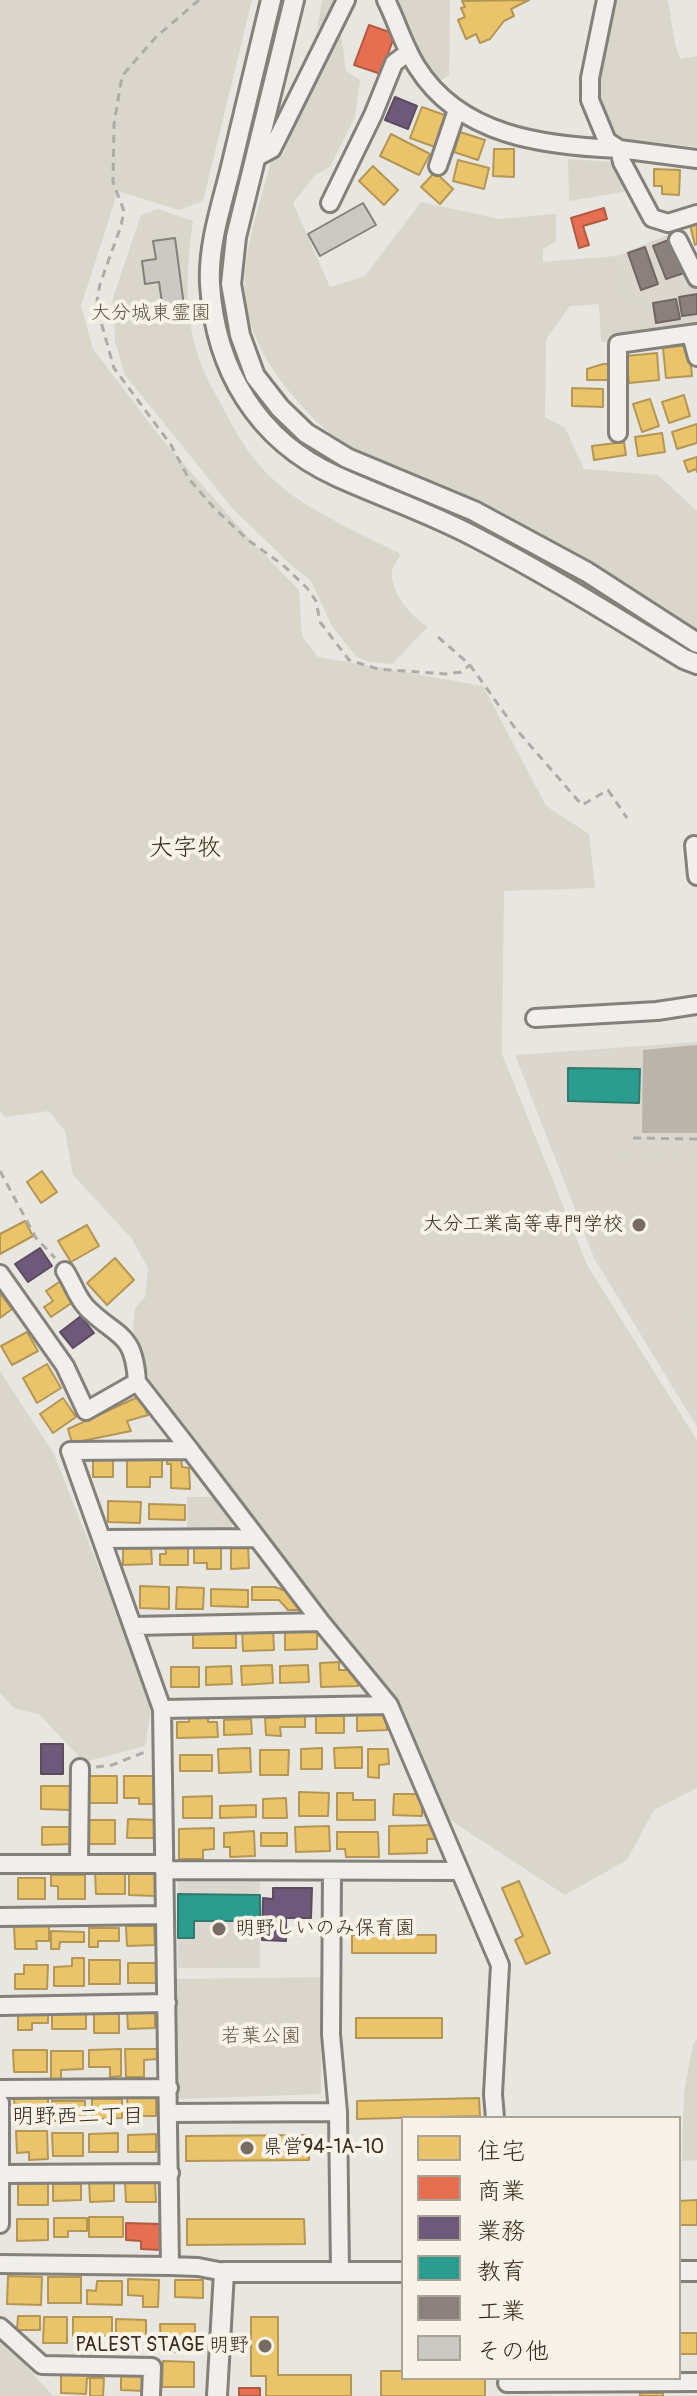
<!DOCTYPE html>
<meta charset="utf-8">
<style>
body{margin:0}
#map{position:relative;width:697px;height:2396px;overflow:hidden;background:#e8e6e0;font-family:Pangolin,"Klee One",sans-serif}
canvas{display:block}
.legend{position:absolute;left:401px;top:2116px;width:280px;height:264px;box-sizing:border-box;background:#f7f3e8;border:2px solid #aca397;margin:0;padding:10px 14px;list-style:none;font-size:24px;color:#3b2a1e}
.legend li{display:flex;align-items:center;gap:16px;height:40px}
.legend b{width:40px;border:2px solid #aca397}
</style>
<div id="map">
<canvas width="697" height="2396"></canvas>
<ul class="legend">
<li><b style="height:22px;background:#e9c46a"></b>住宅</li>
<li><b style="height:22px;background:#e76f51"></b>商業</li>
<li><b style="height:22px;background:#6d597a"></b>業務</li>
<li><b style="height:22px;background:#2a9d8f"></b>教育</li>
<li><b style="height:22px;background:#8a817c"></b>工業</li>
<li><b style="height:22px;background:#cbc9c4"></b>その他</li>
</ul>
</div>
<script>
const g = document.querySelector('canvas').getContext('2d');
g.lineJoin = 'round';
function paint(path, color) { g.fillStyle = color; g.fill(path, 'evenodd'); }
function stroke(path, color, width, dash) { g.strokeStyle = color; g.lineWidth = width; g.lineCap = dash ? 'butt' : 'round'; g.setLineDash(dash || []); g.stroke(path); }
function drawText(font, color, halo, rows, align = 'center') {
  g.font = font + ' Pangolin,"Klee One",sans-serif'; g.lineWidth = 8; g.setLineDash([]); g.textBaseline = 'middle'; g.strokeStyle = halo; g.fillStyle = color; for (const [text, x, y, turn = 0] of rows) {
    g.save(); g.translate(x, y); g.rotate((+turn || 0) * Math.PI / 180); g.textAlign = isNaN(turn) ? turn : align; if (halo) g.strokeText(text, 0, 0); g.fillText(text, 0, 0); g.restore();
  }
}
const built = new Path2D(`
 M670,234L692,279L697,281V330L647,338L641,299L626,301L616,256Z
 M697,1042V1427L594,1258L515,1055Z
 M178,1878L260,1879V1968H178Z`);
const green = new Path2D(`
 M0,0H252L203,201L179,210L118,191L81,306L93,349L161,438L254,544L299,590L302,636L318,657L483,686L546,806L589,834L595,888L504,891L502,1054L587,1265L697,1440V1788L654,1810L627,1860L565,1895L447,1818L395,1699L150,1385L148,1374L133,1330L135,1308L145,1297L148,1268L132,1239L73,1175L65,1131L49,1111L5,1117L0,1111Z
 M322,0H340L317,30Z
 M391,0H450L449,75L440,81L428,68Z
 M615,0H668L675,44L680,59L697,56V147L615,138L598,107L596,95Z
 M341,34L346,71L360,80L355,117L330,167L315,175L293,203L330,287L365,276L421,202L499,219L556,214V241L543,249V262L616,256L626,301L642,299L647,338L601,342L599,304L570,306L546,339L545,417L565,428L584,469L658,475L697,511V640L345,447C294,403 239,345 245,272C248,234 263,194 272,158L284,154L304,95Z
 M568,159L615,162L628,191L569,201Z
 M158,209L193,221C187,262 184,310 196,349C202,371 214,391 224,410C237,435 253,462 274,480C305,510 362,534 401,554C398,560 392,567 392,572C390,593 412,617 428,627L392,664L369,662L357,657L333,628L311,581L290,564L233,509L125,375L115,342L113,298L141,215Z
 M697,1155V1326L617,1267V1156Z
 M0,1371L54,1454L152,1703L145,1746L84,1762L40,1715L14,1708L0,1693Z
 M187,1497H214L232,1523V1533L187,1532Z
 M256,1926V1962L196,1963V1927Z
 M322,1977L321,2094L180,2099L174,2095L175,1979Z
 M697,2039V2160L682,2161L684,2093L693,2044Z
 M0,2337L53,2396H0Z`);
const water = new Path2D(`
 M697,1045V1133H642L643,1050Z`);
const homes = new Path2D(`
 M529,0L511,9L514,16L504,21L490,39L480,43L476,34L466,39L458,20L465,17L461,8L465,7L462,1Z
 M422,107L447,116L435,147L410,138Z
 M460,132L485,140L478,160L454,152Z
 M391,134L430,154L419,175L380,156Z
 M494,149H514V177L493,176Z
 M458,160L489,168L484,189L453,181Z
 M373,166L398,190L384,205L359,181Z
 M654,169L680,170L679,195L662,194V186H654Z
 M435,172L453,189L440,204L421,187Z
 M697,223V244L695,245L690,225Z
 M689,345L692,376L666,378L663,348Z
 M657,353L659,380L629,383L626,356Z
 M603,364H611V380H587V369Z
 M572,388L603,389V407L572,406Z
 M684,395L690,416L669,423L662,402Z
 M650,399L659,426L642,432L633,404Z
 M697,424V443L677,449L672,432Z
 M662,433L665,452L638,456L635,437Z
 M624,442L626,455L594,460L592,446Z
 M697,457V472L696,469L688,472L684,461Z
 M42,1171L57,1192L41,1203L27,1182Z
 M25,1221L33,1236L0,1254V1234Z
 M87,1225L99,1246L71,1262L58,1241Z
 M115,1258L134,1280L107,1305L87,1283Z
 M62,1280L76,1300L51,1317L44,1307L53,1301L46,1291Z
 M0,1293L12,1309L0,1318Z
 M27,1332L38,1351L12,1365L1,1346Z
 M47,1364L61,1388L37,1403L23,1378Z
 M140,1396L148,1415L127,1421L131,1431L72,1443L68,1429Z
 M63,1398L76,1417L53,1433L40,1414Z
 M93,1456H113V1477H93Z
 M167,1456H181L182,1467L189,1468L190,1489L171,1488V1464H167Z
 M127,1457H162V1477H150V1487H127Z
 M108,1501L141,1502L140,1523L108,1522Z
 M149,1504L185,1505V1520L149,1519Z
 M165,1541H188V1565H160V1554H166Z
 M248,1545L249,1568L231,1569V1546Z
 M151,1547L152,1564L123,1565V1548Z
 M194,1548H221V1569H207V1563H194Z
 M140,1586L169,1587V1609L140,1608Z
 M177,1587L204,1588L203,1609H176Z
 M252,1587H275L289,1592L298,1600V1610H288L279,1600H252Z
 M211,1589L248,1590V1607L211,1606Z
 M317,1626V1649L285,1650V1627Z
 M242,1629H273L274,1650L243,1651Z
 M193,1630H236V1648H193Z
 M339,1662V1670H357L358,1686L321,1687L320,1663Z
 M272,1665L273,1683L242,1685L241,1666Z
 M308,1665L309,1682L280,1683V1666Z
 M231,1666L232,1684L206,1685V1667Z
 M171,1667H199V1687H171Z
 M386,1711L387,1730L357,1731V1712Z
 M305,1712V1727H280L281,1736L266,1735L265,1718H279V1713Z
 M208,1713V1722H217L218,1737L177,1738V1722H189V1714Z
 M316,1713H344V1733H316Z
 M251,1719L252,1734L224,1735V1720Z
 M362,1747V1768H335L334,1748Z
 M250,1748L251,1772L219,1773L218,1749Z
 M322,1748V1769H301V1749Z
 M368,1749H388L389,1764L379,1765V1778L368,1777Z
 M260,1750H289L288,1775H260Z
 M180,1755H212V1771H180Z
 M89,1776H117V1803H89Z
 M124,1776H155V1804H139V1798H124Z
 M41,1786H70V1810L41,1809Z
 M299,1792L329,1793L328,1816H299Z
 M337,1793H353V1800H375V1820H337Z
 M394,1794H422V1816L393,1815Z
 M212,1796V1818H183V1797Z
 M286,1798L287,1818H263V1799Z
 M256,1805V1817L220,1818V1806Z
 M128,1819L156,1820L155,1838H127Z
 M88,1820H115V1844H88Z
 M437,1825V1839H427V1853L389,1854V1826Z
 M329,1826L330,1851L296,1852L295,1827Z
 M42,1827H70L71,1844L42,1845Z
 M214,1828V1849L203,1850V1859H179V1829Z
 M254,1831L255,1856L230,1857V1847H224V1833Z
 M337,1832H378L379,1857H346L345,1849H337Z
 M261,1833H287V1846H261Z
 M95,1872H125V1894H96Z
 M129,1873H156V1896L129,1895Z
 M51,1875H85V1899H58V1886H51Z
 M18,1878H45V1899H18Z
 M519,1881L550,1953L526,1964L515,1940L523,1936L502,1888Z
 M14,1925H49V1941H36L37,1949H15Z
 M126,1926H154L155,1945L127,1946Z
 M89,1928H119V1941H98V1947H89Z
 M51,1931L84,1932V1942H60L59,1949H51Z
 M352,1935H436V1953H352Z
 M72,1958H84V1986H54V1967L72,1966Z
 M89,1960H120V1984H89Z
 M128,1963H158V1983H128Z
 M24,1965H48L47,1989H15V1974H24Z
 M18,2010H48V2023H32V2030H18Z
 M127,2011H155V2028L128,2029Z
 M94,2013H119V2033H94Z
 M52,2014H86V2029H52Z
 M356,2018H442V2038H356Z
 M121,2049V2076L110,2077V2067H89V2050Z
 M125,2049H157V2059L144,2060V2077H126Z
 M13,2050H47V2072H14Z
 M51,2051H83V2069L61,2070V2081H51Z
 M127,2096H156V2116H128Z
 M14,2097H48V2115H35V2123H15Z
 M479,2098L480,2116L357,2119V2101Z
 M92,2099H122V2118L92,2119Z
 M52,2101H85V2121H52Z
 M16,2131H47L48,2159L29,2160V2152L17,2153Z
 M52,2133H83V2156H53Z
 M118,2133V2152H89V2134Z
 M156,2134V2152H128V2135Z
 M309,2135V2160L186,2161V2136Z
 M89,2181H114V2201L90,2202Z
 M155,2182L156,2202H126L125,2183Z
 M48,2183V2205H18V2184Z
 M53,2184H81V2200L53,2201Z
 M697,2200V2225H679V2201Z
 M89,2217H123V2237H89Z
 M54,2218H87V2231H68V2237H54Z
 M17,2219H48V2240L17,2241Z
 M187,2219H304L305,2244L187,2245Z
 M8,2276L42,2277L41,2305L7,2304Z
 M48,2277H81V2303H48Z
 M128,2279L159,2280L158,2307H143V2296L128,2295Z
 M175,2280H203V2298L175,2297Z
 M97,2281H122V2305L87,2304V2290L96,2291Z
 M18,2316H40V2330H17Z
 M44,2317H67V2343H43Z
 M73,2317H112V2336H73Z
 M251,2317H278V2375H351V2396H266V2376H251Z
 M116,2319L146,2320V2339H116Z
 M160,2324H195V2352H161Z
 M679,2333H697V2354H679Z
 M163,2361L194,2362V2387H162Z
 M61,2370L93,2371V2378H87L86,2394L61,2393Z
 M121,2370L145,2371V2391L121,2390Z
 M381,2371H403V2378H485V2396H381Z
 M90,2378H104L103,2396H90Z
 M640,2393H663V2396H640Z`);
const shops = new Path2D(`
 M369,25L395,34L381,74L354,65Z
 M604,208L607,219L583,226L589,245L579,248L571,218Z
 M126,2223L161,2224V2250L141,2249V2241L126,2240Z
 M239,2388H260V2396H239Z`);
const offices = new Path2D(`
 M395,97L417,106L408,129L385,120Z
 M40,1248L52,1266L28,1282L15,1264Z
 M81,1316L94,1333L73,1348L60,1332Z
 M41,1744H63V1774H41Z
 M273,1888H312L311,1918H286V1941L262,1940L263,1898L273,1899Z`);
const schools = new Path2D(`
 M568,1068L640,1069L639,1103L568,1101Z
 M178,1894L260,1895V1921H194V1938H178Z`);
const industry = new Path2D(`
 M671,239L684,273L666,279L653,246Z
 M645,247L658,284L641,290L628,253Z
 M697,294V314L682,316L679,297Z
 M676,299L680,319L656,323L653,303Z`);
const building = new Path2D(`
 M363,203L376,225L320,256L308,234Z
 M175,238L184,306L163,310L159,282L145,284L142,261L156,259L153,241Z`);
const path = new Path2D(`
 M199,0L156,37L122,76L114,124L113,182L124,211L121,226L100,284L97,301L101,322L114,368L171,445L189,479L215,509L248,540L283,565L307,588L316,601L320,622L349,660L378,669L446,674L461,672L470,665
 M438,637L470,665L515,728L582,805L608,790L627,818
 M633,1138L697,1139
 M0,1171L36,1238L55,1258
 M96,1767L112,1765L145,1752`);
const minor = new Path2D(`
 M386,0C397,22 404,47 417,67C460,136 544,146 619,149L622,162L652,218L668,223L697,214
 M606,0L590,78V100L607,141L619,149L697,159
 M257,157L272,149L346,0
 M438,166L457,110
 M330,203L373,115L394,63L409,52
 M678,240L697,278
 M691,335L697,357
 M618,433V344L697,333
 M694,845L697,876
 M535,1018L657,1011L697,1005
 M65,1271C73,1283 77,1298 87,1308C117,1338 134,1331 137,1382
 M0,1274L65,1366L86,1411L137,1382L190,1450
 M103,1539L256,1538
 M134,1626L321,1622
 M162,1709L389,1705
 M0,1864H159L165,1870L460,1871
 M79,1864L80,1768
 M332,1871L331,2034L338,2112L340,2272
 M0,1917L165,1915
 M0,2006L167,2003
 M0,2089L169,2088
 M0,2103V2224
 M169,2113L338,2112
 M0,2174L170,2173
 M0,2264L170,2266L198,2267L224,2272
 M170,2266L162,1709L70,1451L190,1450L321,1622L389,1705L500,1965L493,2094L495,2118
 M0,2327L42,2365L152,2367L151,2396
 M507,2383L697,2382`);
const tertiary = new Path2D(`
 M271,0C257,57 244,114 230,171C221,207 208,246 210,284C215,369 257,440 336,476C382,497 430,513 475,537C547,574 615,617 684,659L697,664
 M294,0L236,237L231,284L240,335L255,376L280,408L306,433L347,458L474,511L587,572L697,643
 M679,2271H697
 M217,2396L224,2272H403`);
const markers = [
 [639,1225,8,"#786c62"],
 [219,1929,8,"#786c62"],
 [247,2148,8,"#786c62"],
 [265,2346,8,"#786c62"]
];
const parkNames = [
 ["大分城東霊園",151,314],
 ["若葉公園",261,2037]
];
const poiNames = [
 ["大分工業高等専門学校",623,1225],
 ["明野しいのみ保育園",235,1929,"left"],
 ["県営94-1A-10",263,2148,"left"],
 ["PALEST STAGE 明野",249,2346]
];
const neighbourhoodNames = [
 ["明野西二丁目",78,2117]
];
const quarterNames = [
 ["大字牧",185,849]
];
paint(built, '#dbd7ce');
paint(green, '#dad6cc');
paint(water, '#bbb4aa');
paint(homes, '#e9c46a');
stroke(homes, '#b59653', 2);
paint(shops, '#e76f51');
stroke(shops, '#b35a42', 2);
paint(offices, '#6d597a');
stroke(offices, '#5e4b5e', 2);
paint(schools, '#2a9d8f');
stroke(schools, '#2f7a6d', 2);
paint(industry, '#8a817c');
stroke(industry, '#726760', 2);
paint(building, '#cbc9c4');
stroke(building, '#84807a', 2);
stroke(minor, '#84807a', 22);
stroke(tertiary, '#84807a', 24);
stroke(path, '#afaca8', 3, [8, 6]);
stroke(minor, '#f0efeb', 16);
stroke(tertiary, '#f0efeb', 18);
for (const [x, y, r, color] of markers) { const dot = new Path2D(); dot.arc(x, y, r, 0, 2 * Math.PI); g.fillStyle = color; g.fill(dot); stroke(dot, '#f7f3e8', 3); }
drawText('20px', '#605246', '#f7f3e8', parkNames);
drawText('20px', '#3b2a1e', '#f7f3e8', poiNames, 'right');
drawText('22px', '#3b2a1e', '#f7f3e8', neighbourhoodNames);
drawText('24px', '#3b2a1e', '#f7f3e8', quarterNames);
</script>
